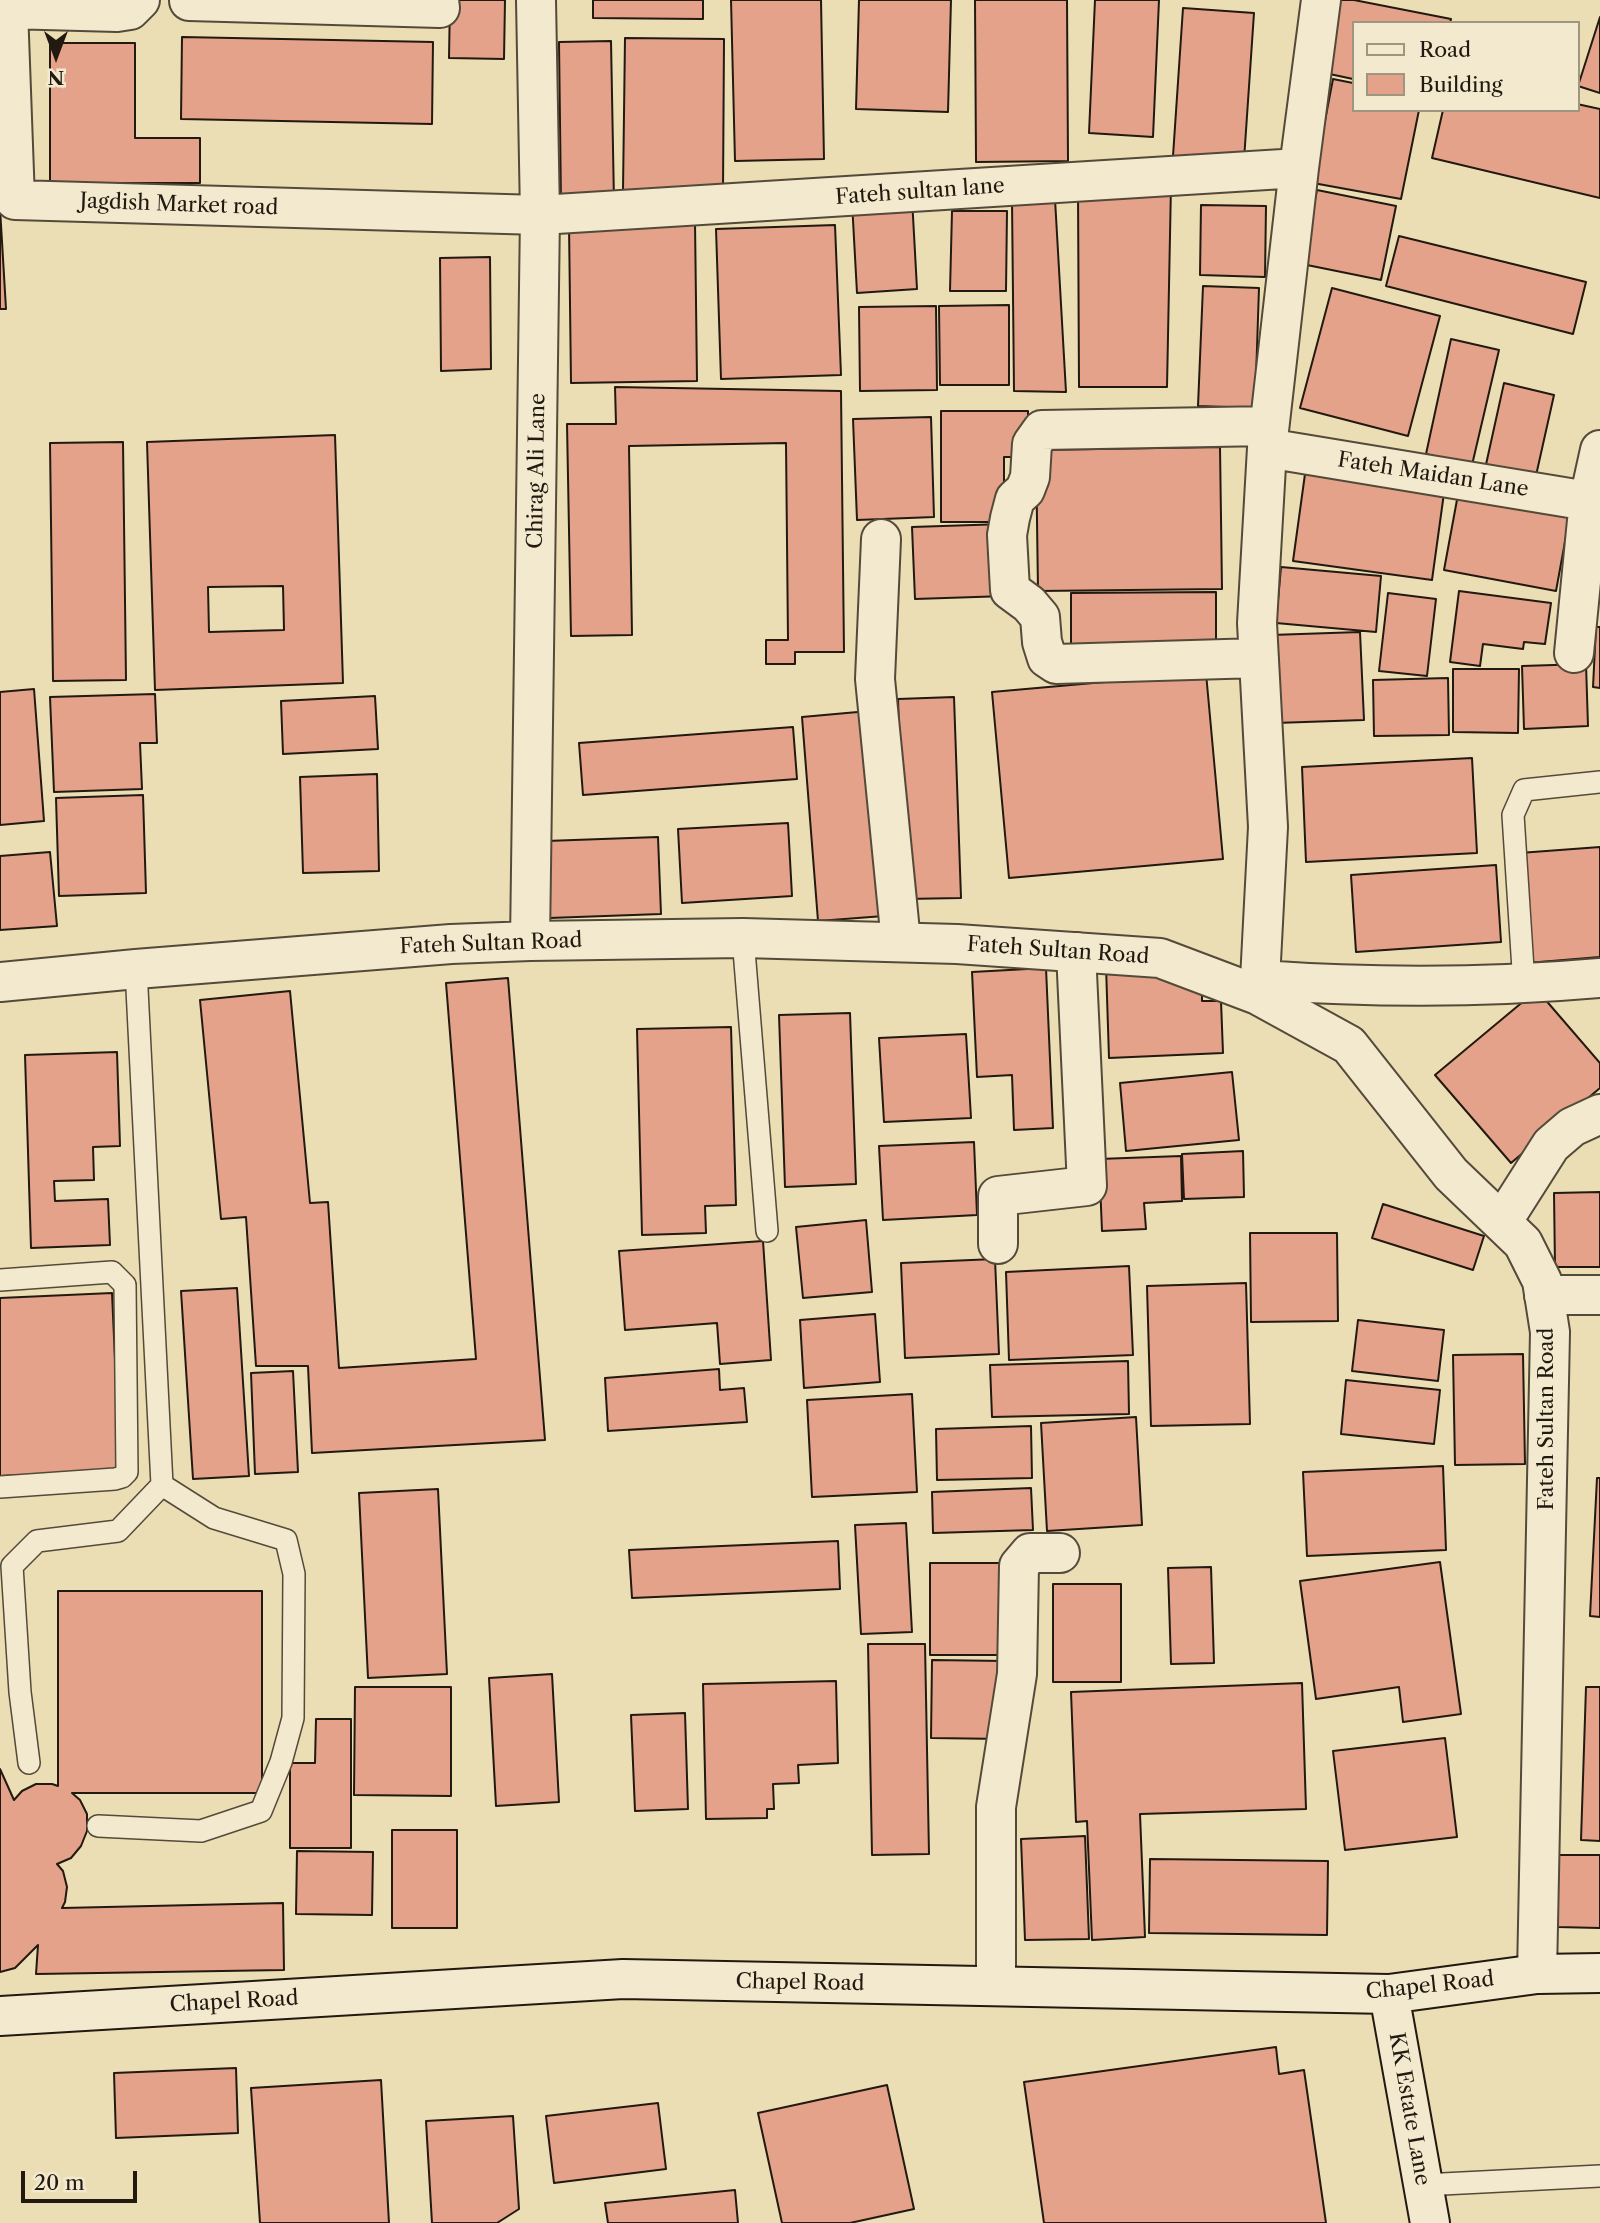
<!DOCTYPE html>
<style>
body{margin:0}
#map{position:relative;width:1600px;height:2223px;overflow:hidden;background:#ebddb4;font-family:"Libre Caslon Text",serif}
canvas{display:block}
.legend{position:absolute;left:1352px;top:21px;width:228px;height:91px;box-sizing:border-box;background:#f2e9ce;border:2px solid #9f9682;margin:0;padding:9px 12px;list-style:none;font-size:21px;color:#221910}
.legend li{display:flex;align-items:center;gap:14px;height:35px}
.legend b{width:35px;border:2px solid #9f9682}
.north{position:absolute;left:21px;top:21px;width:70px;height:70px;-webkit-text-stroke:5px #f2e9ce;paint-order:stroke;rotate:180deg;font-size:19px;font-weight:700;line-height:28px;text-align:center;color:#221910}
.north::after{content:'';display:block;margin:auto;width:24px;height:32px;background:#221910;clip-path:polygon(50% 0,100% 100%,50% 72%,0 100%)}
.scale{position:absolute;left:21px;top:2171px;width:116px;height:32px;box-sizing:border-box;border:4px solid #221910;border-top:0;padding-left:9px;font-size:21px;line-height:24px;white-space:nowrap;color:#221910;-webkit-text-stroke:5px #f2e9ce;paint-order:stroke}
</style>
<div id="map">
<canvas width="1600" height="2223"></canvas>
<ul class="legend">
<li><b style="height:9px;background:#f2e9ce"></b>Road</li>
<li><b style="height:19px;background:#e4a28a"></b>Building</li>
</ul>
<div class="north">N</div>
<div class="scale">20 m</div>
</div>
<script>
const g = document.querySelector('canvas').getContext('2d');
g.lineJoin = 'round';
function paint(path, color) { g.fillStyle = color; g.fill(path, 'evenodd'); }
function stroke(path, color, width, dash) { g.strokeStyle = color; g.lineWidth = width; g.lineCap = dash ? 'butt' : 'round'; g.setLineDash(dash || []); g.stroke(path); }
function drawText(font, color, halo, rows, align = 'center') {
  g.font = font + ' "Libre Caslon Text",serif'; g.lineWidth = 6; g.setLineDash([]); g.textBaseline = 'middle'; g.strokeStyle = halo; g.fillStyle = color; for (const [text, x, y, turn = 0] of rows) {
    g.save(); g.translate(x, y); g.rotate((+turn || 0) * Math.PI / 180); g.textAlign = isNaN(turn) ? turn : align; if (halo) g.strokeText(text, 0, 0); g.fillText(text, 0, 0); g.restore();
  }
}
const building = new Path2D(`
 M450,0H505L504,59L449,58Z
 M593,0H703V19L593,18Z
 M731,0H821L824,159L735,161Z
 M859,0H951L948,112L856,109Z
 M975,0H1067L1068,161L976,162Z
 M1095,0H1159L1153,137L1089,133Z
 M1340,0H1354L1451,19L1450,23H1353V79L1325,73Z
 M1183,8L1254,13L1244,160L1173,156Z
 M1600,17V93L1578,86Z
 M182,37L433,42L432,124L181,119Z
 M625,38L724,39L723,191L623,190Z
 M611,41L614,202L561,203L559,42Z
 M50,43H135V138H200V183H50Z
 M1333,79L1353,83V110H1419L1401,199L1313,183Z
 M1577,104L1600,109V198L1432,158L1443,110H1577Z
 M1171,185L1167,387H1079L1078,190Z
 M1317,190L1396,206L1381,280L1302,264Z
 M912,198L917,289L857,293L852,202Z
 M1055,199L1066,392L1014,391L1012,201Z
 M1201,205L1266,206L1265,277L1200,275Z
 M0,208L6,309H0Z
 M952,211H1007L1006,291H950Z
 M695,222L697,381L571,383L569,224Z
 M835,225L841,375L721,379L716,229Z
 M1399,236L1586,282L1573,334L1386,286Z
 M490,257L491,369L441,371L440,258Z
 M1203,286L1259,288L1255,408L1198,406Z
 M1332,288L1440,316L1408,436L1300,408Z
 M1009,305V385H940L939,306Z
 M936,306L937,390L860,391L859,307Z
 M1451,339L1499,350L1472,465L1426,454Z
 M1504,383L1554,395L1535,480L1485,469Z
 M615,387L841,391L844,652H795V664H766V640H788L786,443L629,446L632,635L571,636L567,424H616Z
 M941,411H1028V457H1004V522H941Z
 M931,417L934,517L857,520L853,419Z
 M335,435L343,683L155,690L147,442ZM283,586L284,630L209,632L208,587Z
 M123,442L126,680L53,681L50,443Z
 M1220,447L1222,589L1038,591L1036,450Z
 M1305,474L1444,493L1432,580L1293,561Z
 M1459,489L1571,509L1556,591L1444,570Z
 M1004,524L1006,596L915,599L912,527Z
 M1281,567L1381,576L1376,632L1276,623Z
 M1459,591L1551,603L1545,644L1524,642L1523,649L1483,644L1480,666L1450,662Z
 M1216,592V652L1071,653V593Z
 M1388,593L1436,599L1427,676L1379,671Z
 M1596,627H1600V688L1593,687Z
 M1360,632L1364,720L1275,723L1271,635Z
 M1586,664L1588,726L1524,729L1522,666Z
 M1453,669H1519L1518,733L1453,732Z
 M1206,673L1223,859L1009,878L992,692Z
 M1448,678L1449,735L1374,736L1373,680Z
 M34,689L44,821L0,825V692Z
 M155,694L157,743H140L142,789L54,792L50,697Z
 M375,696L378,749L283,754L281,701Z
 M954,697L961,898L905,899L898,699Z
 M869,711L884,916L818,921L802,717Z
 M793,727L797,779L583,795L579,743Z
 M1472,758L1477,853L1306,862L1302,767Z
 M377,774L379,871L303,873L300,777Z
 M143,795L146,893L59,896L56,798Z
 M788,823L792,896L682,903L678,829Z
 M658,837L661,914L549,918L546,841Z
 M1600,847V957L1515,964L1506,854Z
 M50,852L57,926L0,930V856Z
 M1496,865L1501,942L1356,952L1351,875Z
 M1106,966L1197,981L1202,995V1001H1221L1223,1053L1109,1058Z
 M1046,968L1053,1128L1014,1130L1012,1075L977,1077L972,972Z
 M508,978L545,1440L312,1453L308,1366H256L246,1217L221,1219L200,1000L290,991L310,1203L328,1202L339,1368L476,1359L446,983Z
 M1537,990L1600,1063V1088L1511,1163L1435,1075Z
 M850,1013L856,1184L785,1187L779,1015Z
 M731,1027L736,1205L705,1206L706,1233L642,1235L637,1029Z
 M966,1034L971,1118L884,1122L879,1038Z
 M117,1052L120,1146L93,1147L94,1180L54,1181L55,1201L108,1199L110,1245L31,1248L25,1055Z
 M1232,1072L1239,1140L1126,1151L1120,1083Z
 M974,1142L977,1215L883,1220L879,1146Z
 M1243,1151L1244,1197L1184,1199L1182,1154Z
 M1181,1156L1182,1201L1144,1203L1146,1229L1102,1231L1099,1159Z
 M1600,1192V1267H1555L1554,1193Z
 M1383,1204L1484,1236L1473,1270L1372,1238Z
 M866,1220L872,1292L803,1298L796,1227Z
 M1250,1233H1337L1338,1321L1251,1322Z
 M763,1241L771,1360L720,1364L717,1323L625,1330L619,1251Z
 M995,1259L999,1354L905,1358L901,1263Z
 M1129,1266L1133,1355L1009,1360L1006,1272Z
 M1246,1283L1250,1424L1151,1426L1147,1286Z
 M237,1288L249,1476L193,1479L181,1291Z
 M112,1293L120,1471L0,1476V1298Z
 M875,1314L880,1382L804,1388L800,1320Z
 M1358,1320L1444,1330L1438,1381L1352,1371Z
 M1523,1354L1525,1464L1455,1465L1453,1355Z
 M1128,1361L1129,1414L992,1417L990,1365Z
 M719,1369L720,1390L744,1388L747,1422L608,1431L605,1378Z
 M293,1371L298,1472L255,1474L251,1373Z
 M1346,1380L1440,1390L1434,1444L1341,1434Z
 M912,1394L917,1492L812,1497L807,1400Z
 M1136,1417L1142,1525L1047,1531L1041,1423Z
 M1031,1426L1032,1478L937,1480L936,1429Z
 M1443,1466L1446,1550L1307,1556L1303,1472Z
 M1597,1478H1600V1617L1590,1616Z
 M1031,1488L1033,1530L933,1533L932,1492Z
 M438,1489L447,1674L368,1678L359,1493Z
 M906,1523L912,1632L861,1634L855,1525Z
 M838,1541L840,1589L632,1598L629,1550Z
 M1440,1562L1461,1714L1403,1722L1399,1687L1316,1699L1300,1581Z
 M930,1563H1011V1655H930Z
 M1211,1567L1214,1663L1171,1664L1168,1568Z
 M1053,1584H1121V1682H1053Z
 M58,1591H262V1793H72L80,1800L87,1814V1831L81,1846L71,1858L57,1864L63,1871L67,1887L65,1902L62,1908L283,1903L284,1970L36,1974L38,1945L15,1968L0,1972V1769L14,1800L22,1791L36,1784H52L58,1786Z
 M868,1644H925L929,1854L872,1855Z
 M932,1660L1005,1661L1004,1739L931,1738Z
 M552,1674L559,1802L496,1806L489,1678Z
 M836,1681L838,1763L798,1765L799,1783L773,1784L774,1809H767V1818L706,1819L703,1684Z
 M1302,1683L1306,1809L1140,1814L1145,1937L1092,1940L1087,1821L1076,1822L1071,1692Z
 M355,1687H451V1796L354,1795Z
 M1586,1687H1600V1841L1581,1840Z
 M685,1713L688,1809L635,1811L631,1715Z
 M316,1719H351V1848H290V1763H315Z
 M1445,1738L1457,1837L1345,1850L1333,1751Z
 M392,1830H457V1928H392Z
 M1085,1836L1089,1939L1025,1940L1021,1839Z
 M297,1851L373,1852L372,1915L296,1914Z
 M1558,1855H1600V1928L1557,1927Z
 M1150,1859L1328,1861L1327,1935L1149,1933Z
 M1276,2047L1279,2074L1304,2070L1326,2223H1044L1024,2082Z
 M236,2068L238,2133L116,2138L114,2073Z
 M381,2080L389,2223H260L251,2088Z
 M887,2085L914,2209L850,2223H782L758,2113Z
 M658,2103L666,2169L554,2183L546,2116Z
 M513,2116L519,2209L497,2223H432L426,2121Z
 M735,2190L738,2223H608L605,2203Z`);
const service = new Path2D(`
 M743,938L767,1231
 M1524,985L1513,815L1524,790L1600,782
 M0,1280L112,1272L125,1285L127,1472L122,1477L115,1479L0,1487
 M29,1763L20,1692L12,1566L37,1541L118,1531L162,1485L136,969
 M98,1826L201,1831L261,1811L281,1762L293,1718L294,1574L286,1540L214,1518L162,1485
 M1423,2185L1600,2176`);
const minor = new Path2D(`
 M9,0L8,9L117,12L130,10L140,0
 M1321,0L1299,168L1267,448L1257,623L1268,827L1260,980C1373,988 1487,988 1600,978
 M189,1L440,8L439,0
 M0,10L8,9L15,200L540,215L1299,168
 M1267,448L1600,503
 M881,539L875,679L901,942
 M1574,653L1589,500L1600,450
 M1259,658L1056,664L1047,658L1042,642L1040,617L1029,604L1010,590L1007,535L1010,518L1015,499L1025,490L1030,477L1032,444L1042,430L1269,426
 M1502,1222L1551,1145L1572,1127L1600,1114
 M998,1244V1196L1087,1186L1076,952
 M1544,1295H1600
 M996,1986V1807L1017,1674L1019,1566L1030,1553H1060`);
const tertiary = new Path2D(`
 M530,941L540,215L536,0
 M0,982L136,969L451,944L530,941L743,938L957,944L1160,958L1258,995L1349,1045L1451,1174L1523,1243L1542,1281L1550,1332L1537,1974`);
const secondary = new Path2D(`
 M1389,1994L1430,2223
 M0,2016L623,1979L1389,1994L1537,1974L1600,1973`);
const streetNames = [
 ["Fateh sultan lane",920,192,-4],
 ["Jagdish Market road",179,205,2],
 ["Chirag Ali Lane",537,471,-89],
 ["Fateh Maidan Lane",1433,475,9],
 ["Fateh Sultan Road",491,944,-2],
 ["Fateh Sultan Road",1058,951,4],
 ["Fateh Sultan Road",1547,1419,-90],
 ["Chapel Road",800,1983,1],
 ["Chapel Road",1430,1986,-6],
 ["Chapel Road",234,2002,-3],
 ["KK Estate Lane",1409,2109,80]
];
paint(building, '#e4a28a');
stroke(building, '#221910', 2);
stroke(service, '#544a39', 24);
stroke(minor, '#544a39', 42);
stroke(tertiary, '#544a39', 42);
stroke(secondary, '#221910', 42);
stroke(service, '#f2e9ce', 21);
stroke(minor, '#f2e9ce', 38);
stroke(tertiary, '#f2e9ce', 38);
stroke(secondary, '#f2e9ce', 38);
drawText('21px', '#221910', '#f2e9ce', streetNames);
</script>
